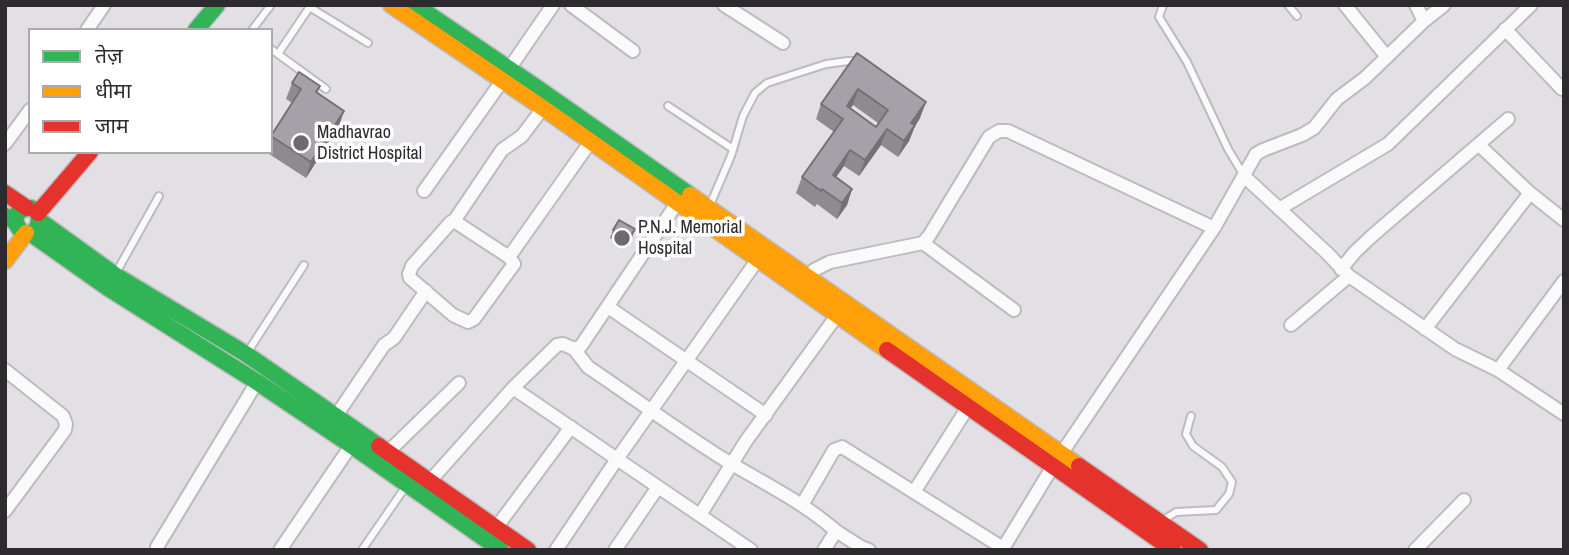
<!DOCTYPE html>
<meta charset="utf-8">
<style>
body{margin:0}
#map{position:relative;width:1569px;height:555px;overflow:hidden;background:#e3e0e5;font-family:"Archivo Narrow","Noto Sans Devanagari",sans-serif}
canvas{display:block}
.frame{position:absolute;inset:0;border:7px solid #2d2b2d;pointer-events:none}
.legend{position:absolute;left:28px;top:28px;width:245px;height:126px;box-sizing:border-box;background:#fff;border:2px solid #abaaab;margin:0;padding:9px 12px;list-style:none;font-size:21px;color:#2d2b2d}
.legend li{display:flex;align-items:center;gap:14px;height:35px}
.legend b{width:35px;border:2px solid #abaaab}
</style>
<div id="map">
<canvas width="1569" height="555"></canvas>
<div class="frame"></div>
<ul class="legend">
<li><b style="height:9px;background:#30b455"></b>तेज़</li>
<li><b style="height:9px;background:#ff9f0a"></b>धीमा</li>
<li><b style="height:9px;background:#e5322d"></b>जाम</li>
</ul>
</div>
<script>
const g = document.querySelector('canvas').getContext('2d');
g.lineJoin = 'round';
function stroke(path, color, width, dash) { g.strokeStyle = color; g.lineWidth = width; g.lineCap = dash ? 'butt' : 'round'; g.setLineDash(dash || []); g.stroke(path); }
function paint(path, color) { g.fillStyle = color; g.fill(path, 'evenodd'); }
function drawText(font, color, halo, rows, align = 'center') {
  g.font = font + ' "Archivo Narrow",sans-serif'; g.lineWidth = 7; g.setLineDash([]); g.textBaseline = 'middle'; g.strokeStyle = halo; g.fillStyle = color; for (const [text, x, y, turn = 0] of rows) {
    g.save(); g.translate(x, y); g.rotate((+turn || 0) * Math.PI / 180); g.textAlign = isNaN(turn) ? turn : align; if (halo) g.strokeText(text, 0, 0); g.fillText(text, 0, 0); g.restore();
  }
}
const lane = new Path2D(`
 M1163,5L1159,17L1187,62L1228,149L1243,174
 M1288,5L1297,16
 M311,8L368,43
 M252,30L271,5
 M271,49L326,89
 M278,54L311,5
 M668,106L733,149
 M710,205L731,156L743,116L755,93L767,83L826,64L848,61H858
 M116,273L159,196
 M247,353L304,265
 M1162,521L1176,512L1216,510L1229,494L1232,482L1222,467L1193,446L1186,434L1191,416
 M362,550L406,486`);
const street = new Path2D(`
 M571,5L633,51
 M724,5L783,43
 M1345,5L1387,57
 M1416,5L1424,21
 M1505,29L1562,89
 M87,30L104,5
 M509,69L553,5
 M5,144L30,110
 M1479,145L1530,193
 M1245,177L1327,253L1349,276L1455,349L1498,370L1564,414
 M424,191L502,81
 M1279,209L1388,144L1531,5
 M454,221L509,257L514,264L474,319L468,322L453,315L410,278L409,274L412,266L451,222Z
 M454,221L502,150L522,136L543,108
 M923,243L1014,310
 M509,257L591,141
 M1341,269L1355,252L1373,235L1508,119
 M808,278L814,270L830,262L923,243L929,236L989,137L999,131H1008L1214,228
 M608,307L766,415
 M1291,325L1349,276
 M1425,329L1530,193L1564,220
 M574,349L588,367C631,396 673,427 717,455C757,480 801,500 836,531
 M5,370L63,416L66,424L65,430L5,511
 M1498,370L1564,281
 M513,388L557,345L563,344L574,349L581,346L677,203
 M336,416L384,345L394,338L426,291
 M388,452L459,383
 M430,481L513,388L617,459L556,550
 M914,492L968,407
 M802,505L834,450L842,447L1003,548
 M700,515L746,441L838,314
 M496,528L571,427
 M157,547L257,382
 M280,550L354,441
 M615,550L658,487
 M751,550L617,459L758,259
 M824,550L836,531L861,547L869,550
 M1002,550L1053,466L1214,228L1256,154L1263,150L1302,135L1314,128L1337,99L1365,78L1424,21L1444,5
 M1415,550L1464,500`);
const fast = new Path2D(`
 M415,5L536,87L690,195
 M196,30L217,5
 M5,216C7,217 13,220 15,222C19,227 18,231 26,233C43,236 44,202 24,209C17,211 16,216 15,222
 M40,221L115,275L246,354L379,446
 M30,233L108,288L257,382L351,445L501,550`);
const slow = new Path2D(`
 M391,5L543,108L887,350
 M690,195L1079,466
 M5,261L26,233`);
const jam = new Path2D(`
 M5,193L27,208
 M38,213L90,152
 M887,350L1173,550
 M379,446L528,550
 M1079,466L1200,550`);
const wall = new Path2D(`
 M857,53L920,118L915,126L909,141L898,157L881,145L859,176L844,166L836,177L852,189L847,205L837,219L817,204L815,207L796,193L802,177L834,132L816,119L821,104ZM853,105L878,123L876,127L850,109Z
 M292,83L320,86L317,93L339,126L306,178L266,152H271V135L292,103L286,99Z
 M635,229L632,238L627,246L621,242L619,244L610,238L613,230Z`);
const shadedWall = new Path2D(`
 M858,89L853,105L843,119L847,106Z
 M926,102L920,118L915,126L909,141L898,157L911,123Z
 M344,111L339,126L306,178L311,162Z
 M887,129L881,145L859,176L865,160Z
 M850,150L844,166L827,190L833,175Z
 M852,189L847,205L837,219L842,203Z`);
const building = new Path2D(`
 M857,53L926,102L911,123L915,125L904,141L887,129L865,160L850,150L833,175L852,189L842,203L822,189L821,191L802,177L843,119L821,104ZM858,89L888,110L876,127L847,106Z
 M299,72L320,86L316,92L344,111L311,162L271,136L301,89L292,83Z
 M619,220L635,229L630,237L624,234L622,236L613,230Z`);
const markers = [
 [301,143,9,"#6d6a6d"],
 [622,238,9,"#6d6a6d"]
];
const poiNames = [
 ["Madhavrao",317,133],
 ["District Hospital",317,154],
 ["P.N.J. Memorial",638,228],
 ["Hospital",638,249]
];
stroke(lane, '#bdbbbe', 10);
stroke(street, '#bdbbbe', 16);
stroke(fast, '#bdbbbe', 19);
stroke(slow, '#bdbbbe', 19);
stroke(jam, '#bdbbbe', 19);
stroke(lane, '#fbfafb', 6);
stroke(street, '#fbfafb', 12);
stroke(fast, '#30b455', 16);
stroke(slow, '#ff9f0a', 16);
stroke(jam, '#e5322d', 16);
paint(wall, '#8f8a90');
paint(shadedWall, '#747076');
paint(building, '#a6a0a8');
stroke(building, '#747076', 2);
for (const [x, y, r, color] of markers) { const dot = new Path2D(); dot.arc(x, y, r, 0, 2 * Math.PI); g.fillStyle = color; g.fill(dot); stroke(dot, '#fff', 2.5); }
drawText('18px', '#2d2b2d', '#fff', poiNames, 'left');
</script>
